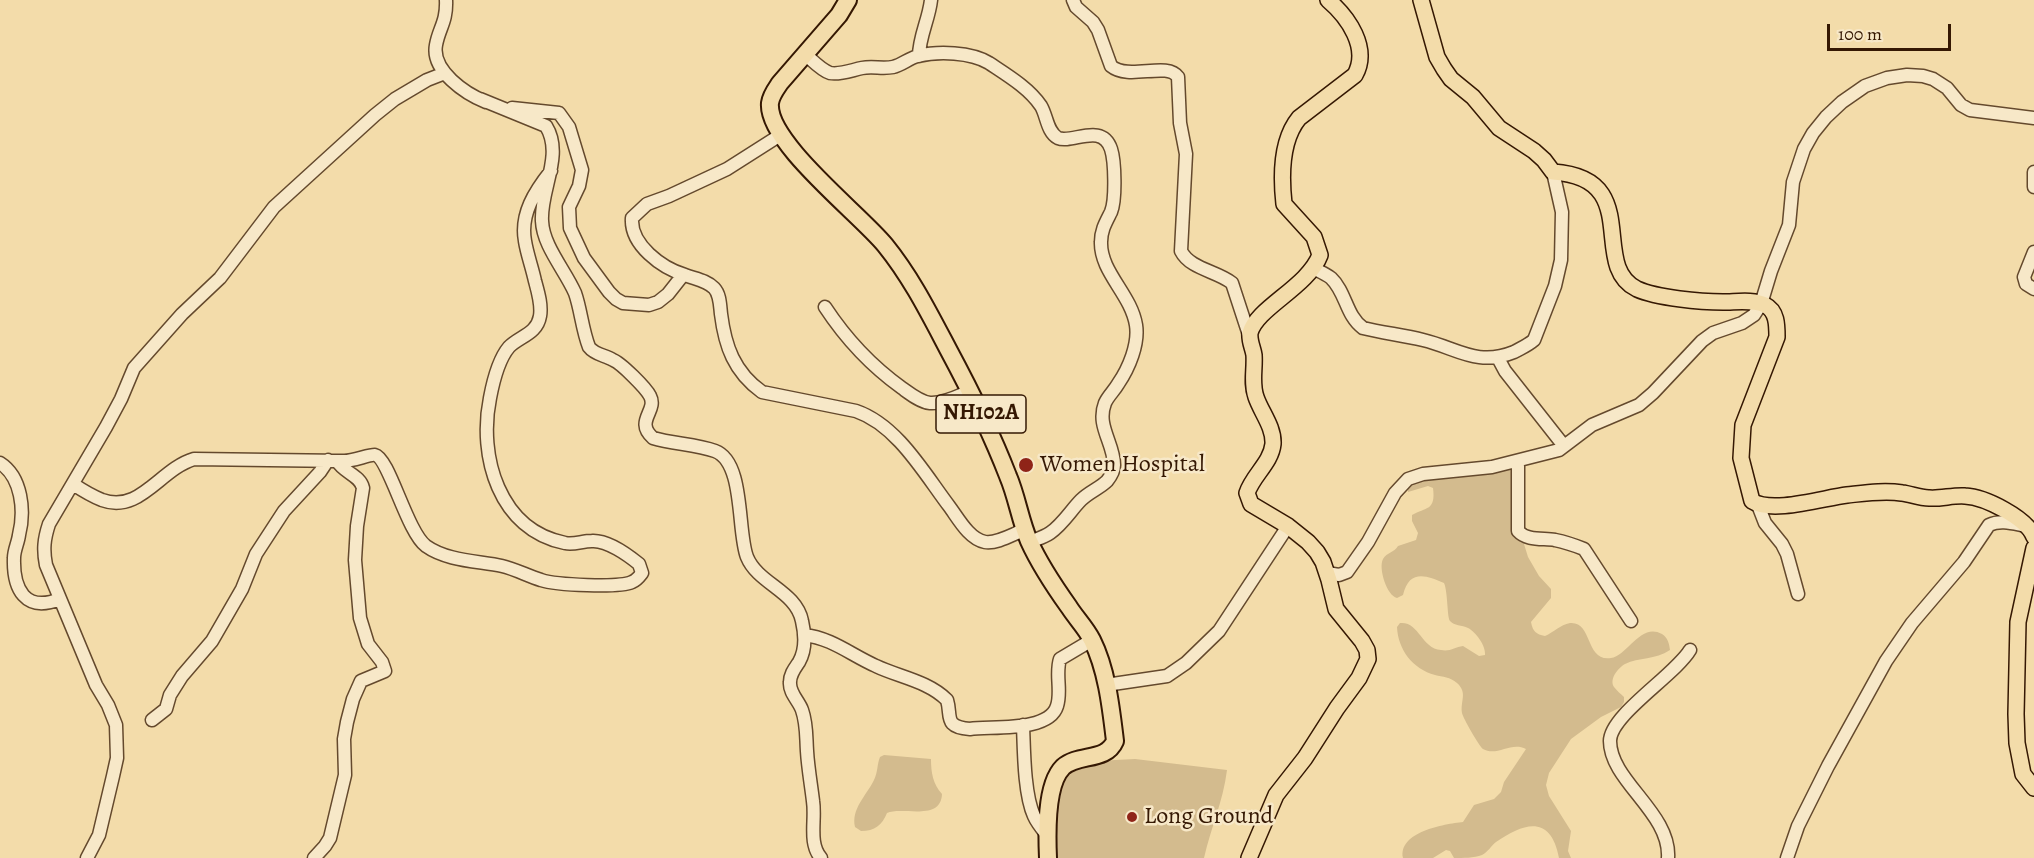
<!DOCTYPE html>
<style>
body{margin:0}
#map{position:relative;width:2034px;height:858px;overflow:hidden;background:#f3dcaa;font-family:Alegreya,serif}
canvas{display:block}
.scale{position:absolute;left:1827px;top:24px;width:124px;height:27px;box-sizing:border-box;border:3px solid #351803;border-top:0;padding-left:8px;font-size:18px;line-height:21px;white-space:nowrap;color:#351803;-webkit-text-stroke:4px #f7e8c8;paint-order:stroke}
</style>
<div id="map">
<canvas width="2034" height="858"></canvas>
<div class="scale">100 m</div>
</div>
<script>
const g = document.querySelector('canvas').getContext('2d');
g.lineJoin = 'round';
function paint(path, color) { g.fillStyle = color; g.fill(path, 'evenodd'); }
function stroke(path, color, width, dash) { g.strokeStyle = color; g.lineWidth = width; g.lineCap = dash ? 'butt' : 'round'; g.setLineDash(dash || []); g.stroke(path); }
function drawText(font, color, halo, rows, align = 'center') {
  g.font = font + ' Alegreya,serif'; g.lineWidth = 5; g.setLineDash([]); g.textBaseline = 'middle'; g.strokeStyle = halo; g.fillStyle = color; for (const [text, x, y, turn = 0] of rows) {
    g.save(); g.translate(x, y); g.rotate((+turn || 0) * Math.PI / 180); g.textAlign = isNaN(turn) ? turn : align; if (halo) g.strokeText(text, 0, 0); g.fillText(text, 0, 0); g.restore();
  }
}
const green = new Path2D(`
 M1509,469L1513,474L1516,535L1524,544L1528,557L1539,576L1551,589V598L1531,622C1533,632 1536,634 1545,636C1554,632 1560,625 1570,623C1593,621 1585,662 1611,658C1628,655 1641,622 1662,634C1668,638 1669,643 1670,650C1655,660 1639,657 1625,664C1618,668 1609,679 1614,687C1617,691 1621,694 1624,697V702L1621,707L1601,717L1571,739L1549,773L1546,785L1549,796L1571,831L1568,851L1571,858H1559C1551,815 1525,822 1496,842C1491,846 1488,852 1482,855C1474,858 1463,858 1454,858L1450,851L1446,850L1433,858H1403C1398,832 1444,824 1463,822L1474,805L1494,799L1501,792L1504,782L1526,749C1511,741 1497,757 1483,749C1479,746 1463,718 1462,713C1460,701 1468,693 1457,683C1450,677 1443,677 1435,675C1413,669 1398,650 1397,627L1400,623C1419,621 1421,648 1441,650C1450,652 1455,647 1463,646L1479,656L1485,655C1486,646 1476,632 1468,628C1462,625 1454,626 1450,621C1447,617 1448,592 1444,583C1426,575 1409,569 1403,595L1397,598C1387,596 1378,568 1383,559C1387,552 1394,553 1398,546L1416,540L1418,533L1412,521V515C1426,507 1436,511 1433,488L1428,486L1408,492V488C1425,472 1455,477 1476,475C1487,473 1498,470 1509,469Z
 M884,755L931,759C931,773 933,784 942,794C941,822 902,806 887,813C882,825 875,831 861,831L855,827C851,809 866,796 874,780C878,772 877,764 880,757Z
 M1135,759L1227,770C1223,802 1211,827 1204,858H1052C1053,845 1054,793 1059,784C1072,761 1111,760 1135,759Z`);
const minor = new Path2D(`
 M446,0C447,22 439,28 436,45C431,71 466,94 486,102
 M1073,0L1076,7L1093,22L1098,30L1111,66C1129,81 1167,61 1178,77L1180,123L1186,154L1181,251C1190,269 1217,271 1232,283L1250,338
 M805,54C812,60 821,70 830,73C840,75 852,70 862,68C872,66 883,69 893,67C902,65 909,58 918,56C938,51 971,52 989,63C1007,75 1029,88 1041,106C1047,116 1047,132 1058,138C1072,144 1102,122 1111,149C1115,161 1116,200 1111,212C1106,222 1101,230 1101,242C1100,272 1131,294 1136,325C1139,344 1129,368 1118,384C1114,391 1108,396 1105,403C1096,426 1114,443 1114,465C1114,471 1111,476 1107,481C1100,488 1089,492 1081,500C1071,510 1063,524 1050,533C1044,537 1037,539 1030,542
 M919,56C919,37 929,19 931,0
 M480,99L546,126C564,155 540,190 542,221C543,246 565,270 575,293C581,310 582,329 589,347C595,355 605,355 613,360C621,363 646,388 650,396C658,411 634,421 653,438C673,444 696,444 715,451C745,462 737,532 747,557C758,584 796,591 802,621C805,634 806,650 799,662C795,668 790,674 790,682C789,693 799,701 802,710C807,724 806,737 807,751C808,768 811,784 813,801C816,820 808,843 821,858
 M512,108L559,113L569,127L582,170L579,186L569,207L570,228L584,258L609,292L616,299L623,303L649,305L658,302L668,294L683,275
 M782,134L727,169L669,196L647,204L632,218C630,245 662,268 685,275C695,279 706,280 714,288C720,294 720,305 721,314C725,346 734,372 762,392L856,411C897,425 924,473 949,506C958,518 969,539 985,542C997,544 1013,534 1024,530
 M2034,172V187
 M2034,252L2024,277L2026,284L2034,289
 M1313,268C1319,271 1326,274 1331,278C1346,292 1346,316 1363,328C1383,333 1403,335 1423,340C1457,348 1477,367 1514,352C1521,348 1527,346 1534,340L1555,286L1561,260L1562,212L1553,172
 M825,307C846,339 870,365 902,388C909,393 920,402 930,403C943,404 958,396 970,391
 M1498,358L1505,371L1564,446
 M1518,461V531C1527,541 1543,538 1555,540C1565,542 1574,545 1584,549L1631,621
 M0,463C22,477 25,511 19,535C18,543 14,550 14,558C13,589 25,613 60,599
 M73,484C82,490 92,496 102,500C140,514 160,469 194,459L344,461C353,461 371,454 375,455C389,458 407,532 426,546C447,561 478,561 502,566C515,569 528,576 541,580C556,585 619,588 632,582C637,580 639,577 642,573L639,564C628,555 607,540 592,541C582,541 574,545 565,543C499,530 478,456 490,398C493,382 498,360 509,347C520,336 537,334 540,316C542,305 538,292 535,281C532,267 527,254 525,241C520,214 535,191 551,171
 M1758,505L1765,523L1782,544L1787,554L1798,594
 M1327,573L1339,575L1347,572L1368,542L1395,493L1408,479L1423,474L1492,467L1559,450L1592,425L1639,405L1653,393L1702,341L1713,333L1742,323L1754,315L1761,304L1771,271L1789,225L1793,182L1804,149L1813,133L1826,117L1842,102L1865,86L1887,78L1907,75L1923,76L1933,79L1947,88L1961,105L1970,110L2034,118
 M804,635C832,638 851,655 876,666C899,677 928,681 947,700C952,716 943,727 970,729C993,726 1049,732 1057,706C1062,691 1055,674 1060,659L1092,640
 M1106,685L1167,676L1186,663L1219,631L1288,526
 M152,720L166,709L170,695L182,676L212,641L242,589L256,554L284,511L320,472L328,460
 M1023,725C1024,750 1024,794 1034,816C1037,823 1042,829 1047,835
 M87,858L99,835L113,776L117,758L116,725L108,705L96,685L46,565C43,550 44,539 49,524L106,427L121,399L134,368L182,314L220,278L274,207L375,115L395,99L427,80L445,73
 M314,858L325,846L330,838L345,775L344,739L347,722L353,699L361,681L385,671L382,662L368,644L360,618L355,560L357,526L363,488C360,475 344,473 337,461
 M1668,858C1671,813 1610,781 1610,741C1610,715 1675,675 1690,650
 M1787,858L1798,826L1828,766L1886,661L1912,623L1964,562L1989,525C2001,519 2015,524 2027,526`);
const major = new Path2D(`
 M1421,0L1437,57L1444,69L1451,79L1473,97L1499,128L1534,151L1544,160L1553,172C1645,178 1588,265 1637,289C1657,298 1701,302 1723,302C1736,302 1753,299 1765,305C1777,311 1777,325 1777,337L1743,425L1741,458L1752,501C1772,514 1823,498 1847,495C1865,493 1884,490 1902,493C1911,494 1919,498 1929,498C1941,499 1953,495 1965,496C1985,497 2027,518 2034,537
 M2034,548L2018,622L2016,714L2017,743L2023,774L2034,788
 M1249,858L1276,795L1305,758L1337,708L1359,678L1368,659L1367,650L1362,641L1336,609L1329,580L1323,562L1317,552L1308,542L1288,526L1251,504L1247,493C1253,475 1271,463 1273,444C1274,427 1261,412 1256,397C1251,383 1255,370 1254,355C1253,348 1249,341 1250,333C1256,308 1308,287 1320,255L1314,237L1284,204C1281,177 1281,140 1299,118L1355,75C1370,48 1348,17 1328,0`);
const highway = new Path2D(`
 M848,0L839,15L780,83C776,89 771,95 770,103C766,142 861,215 885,245C911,277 929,313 948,349C970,390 991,432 1008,476C1017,497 1020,520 1029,541C1039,563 1054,586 1069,607C1076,618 1086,628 1092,640C1107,670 1111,708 1115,741C1106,762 1079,753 1063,767C1045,785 1047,835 1048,858`);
const markers = [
 [1026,465,8,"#8f2418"],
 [1132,817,6,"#8f2418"]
];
const shields = [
 [981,414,90]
];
const shieldNames = [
 ["NH102A",981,414]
];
const poiNames = [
 ["Women Hospital",1040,465],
 ["Long Ground",1144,817]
];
paint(green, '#d3bb8e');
stroke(minor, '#64492d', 15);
stroke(major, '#351803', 18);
stroke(highway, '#351803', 20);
stroke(minor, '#f7e8c8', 12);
stroke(major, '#f3dcaa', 15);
stroke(highway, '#f3dcaa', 16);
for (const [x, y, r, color] of markers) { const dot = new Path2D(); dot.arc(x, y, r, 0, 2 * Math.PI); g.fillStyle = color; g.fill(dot); stroke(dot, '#f7e8c8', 2); }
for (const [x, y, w] of shields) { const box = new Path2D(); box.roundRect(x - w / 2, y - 19, w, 38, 4.5); g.fillStyle = '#f7e8c8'; g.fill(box); stroke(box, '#351803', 1.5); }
drawText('bold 22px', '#351803', null, shieldNames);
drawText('24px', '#351803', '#f7e8c8', poiNames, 'left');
</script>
